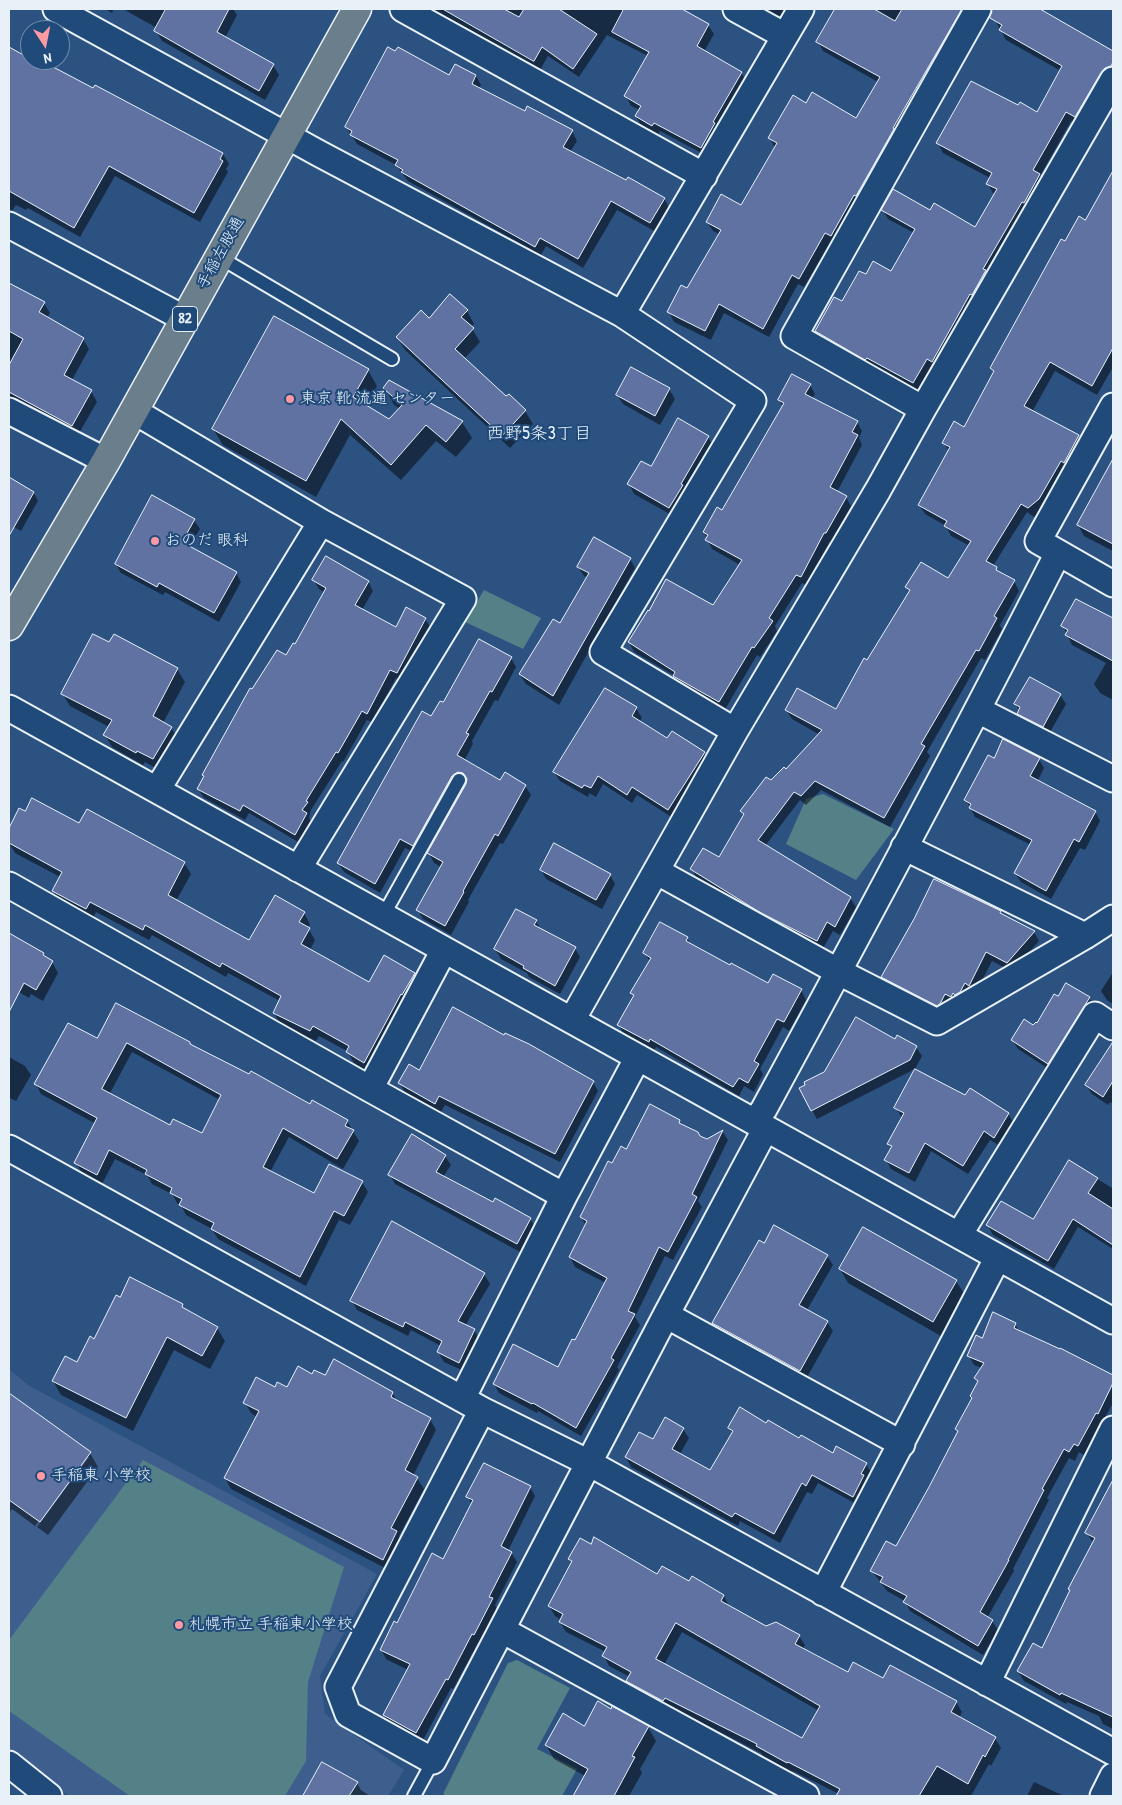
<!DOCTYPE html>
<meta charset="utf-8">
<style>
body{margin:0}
#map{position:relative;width:1122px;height:1805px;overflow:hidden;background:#2c5282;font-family:"Patrick Hand",sans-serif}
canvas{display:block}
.frame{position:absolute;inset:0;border:10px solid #e8f1f8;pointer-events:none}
.north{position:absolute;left:20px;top:20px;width:50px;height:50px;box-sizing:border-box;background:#1f4a7a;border:1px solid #6f8dac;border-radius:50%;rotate:169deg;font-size:14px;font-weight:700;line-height:20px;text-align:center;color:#e8f1f8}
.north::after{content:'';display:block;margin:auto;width:18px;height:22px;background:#ff9aa2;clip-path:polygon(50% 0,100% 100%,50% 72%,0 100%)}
</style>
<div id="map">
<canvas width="1122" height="1805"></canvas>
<div class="frame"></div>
<div class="north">N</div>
</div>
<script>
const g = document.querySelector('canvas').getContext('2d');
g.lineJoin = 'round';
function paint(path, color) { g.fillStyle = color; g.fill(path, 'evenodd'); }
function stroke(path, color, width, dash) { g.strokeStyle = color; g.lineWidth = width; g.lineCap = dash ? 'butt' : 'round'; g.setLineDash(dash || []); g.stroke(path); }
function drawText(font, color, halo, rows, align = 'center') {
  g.font = font + ' "Patrick Hand","Klee One",sans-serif'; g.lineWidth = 4; g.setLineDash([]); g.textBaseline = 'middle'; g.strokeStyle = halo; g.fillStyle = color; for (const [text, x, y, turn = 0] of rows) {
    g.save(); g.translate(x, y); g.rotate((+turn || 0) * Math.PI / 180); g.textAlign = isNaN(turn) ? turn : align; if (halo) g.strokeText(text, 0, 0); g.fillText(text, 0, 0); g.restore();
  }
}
const built = new Path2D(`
 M9,1369L28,1385L377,1574L320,1676L325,1714L404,1770L388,1796H69L9,1750Z`);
const green = new Path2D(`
 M484,590L541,618L523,649L465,622Z
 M823,794L894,829L856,880L786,844L806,799Z
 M143,1460L344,1567L308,1682L306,1761L285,1796H130L9,1711V1640Z
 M517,1660L570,1688L537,1749L577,1769L562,1796H447L443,1794L508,1663Z`);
const shadow = new Path2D(`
 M105,9H114L112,13Z
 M123,9H233L237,15L225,38L273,65L279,75L265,100L162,41L156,31L157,28Z
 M427,9H650L653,10V9H673L708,25L714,34L704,52L741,73L747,82L707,156L660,131L658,135L641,126L636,116L640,110L631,106L626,96L648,56L607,35L579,77L548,56L540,70L461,25L460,28Z
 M763,9H790L784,20Z
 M836,9H973L836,244L831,241L804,287L798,284L769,337L724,313L711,340L674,322L669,312L688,289L719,234L713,231L707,222L742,206L775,148L770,138L806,105L856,120L878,82L823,51L818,42Z
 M1001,9H1037L1113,52V76L1080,126L1071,121L1040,176L1044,184L937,370L932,368L918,392L822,341L817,331L866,276L892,273L914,233L888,219L883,210L930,211L976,228L996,194L993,193L988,184L990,178L943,153L938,143L1019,107L1038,113L1061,71L1006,40L995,20Z
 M9,48L27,59L30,56V60H37L94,90L158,119L223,154L229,164L226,169L228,172L200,222L115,176L80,237L28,208L26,210L16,205L12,211L9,209Z
 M456,66L476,76L481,85L479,89L525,113L528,108L572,131L577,141L570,152L626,182L664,198L669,208L656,232L617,210L583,268L546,246L541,255L408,181L396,165L357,144L346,127L450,77Z
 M1113,173V367L1097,395L1055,371L1032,412L1078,436L1084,446L1045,509L1034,517L1027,512L993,566L999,573L1014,581L1019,591L1000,625L1002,629L985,660L981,658L927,752L930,756L890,827L821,790L806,805L800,800L765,846L850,898L856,907L840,935L833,931L822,950L768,922L697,879L692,869L719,859L744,816L741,811L771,782L786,770L820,735L792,719L786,710L836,711L910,592L907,587L949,580L970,546L951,536L946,526L925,514L919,505L949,452L944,443L964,428L994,373L992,368L1066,243L1086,221Z
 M9,284L44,303L50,313L47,318L83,339L89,349L72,380L91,391L97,402L78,435L9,398Z
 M467,311L474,324L471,327L480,342L464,359L506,398L509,395L525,411L533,424L510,448L405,350L397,337L429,319Z
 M368,370L377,386L366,406L390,420L400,409L394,405L385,388L389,382L462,422L472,438L456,457L436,441L401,480L350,435L316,497L223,445L213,429Z
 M810,385L815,394L812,399L857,422L862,431L859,438L862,445L837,492L846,497L851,506L831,542L830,541L806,585L802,583L775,626L777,631L760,657L757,655L724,711L680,685L675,676L634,652L629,642L713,607L740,565L712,549L704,532L723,512L783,407L779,400Z
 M669,389L675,399L660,425L623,404L617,395Z
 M708,437L713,446L675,517L634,494L629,484L651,468Z
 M1113,462V551L1084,536L1078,525Z
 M9,478L34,493L38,501L21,531L9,524Z
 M194,520L200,529L189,547L236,573L241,582L219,622L165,592L163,595L121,573L116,564Z
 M630,559L635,568L559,705L526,684L520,675L561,625L588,578L584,576L578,567Z
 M314,580L368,581L373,591L362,610L396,628L425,619L431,628L402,682L396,678L372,722L367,720L343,762L342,761L311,810L309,818L312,823L300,843L249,813L245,820L204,798L198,789L204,777L203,775L253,691L296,646L325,593L319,589Z
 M1112,619L1113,621V700L1100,693L1094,684L1106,663L1072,645L1063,626Z
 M110,644L177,669L185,682L163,723L171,728L179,740L161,771L145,762L143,765L112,747L105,735L109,727L70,706L62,693Z
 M511,658L516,667L498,701L495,700L472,741L473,744L464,761L501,781L525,786L531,795L503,844L500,843L468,900L469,902L451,935L423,919L418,910L441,867L434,863L429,853L468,782L464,781L418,854L405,848L380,893L344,872L338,863L432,718L444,704Z
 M1060,695L1066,704L1048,736L1023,723L1018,714L1019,711L1016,704Z
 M636,708L642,718L639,722L667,740L704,753L710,762L673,818L637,795L632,803L603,784L596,797L589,793L588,797L560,781L554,772Z
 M1039,759L1044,768L1037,782L1095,811L1100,821L1085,850L1080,848L1051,899L1021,882L1015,873L1031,845L975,817L966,800Z
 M80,825L184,863L191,874L176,901L250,942L304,913L310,924L308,928L315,940L310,950L370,984L414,974L420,984L370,1073L354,1063L347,1051L319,1036L316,1041L280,1024L274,1013L280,1001L228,973L226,977L152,935L149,940L96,912L93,919L59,902L53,891L60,877L15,853L9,843Z
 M541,870L610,875L615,884L602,909L546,879Z
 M1000,912L1002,915L1034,932L1039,941L1012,972L992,961L975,994L945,1013L888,986L882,977Z
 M536,921L541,930L575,948L580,957L560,994L529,977L527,973L501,959L495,949Z
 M9,934L43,954L46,958L52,962L58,973L43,1001L31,994L29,998L9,986Z
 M687,938L691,945L730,967L769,985L801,990L806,1000L789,1031L783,1027L760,1069L763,1074L754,1092L744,1086L739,1096L656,1047L654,1051L624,1035L619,1025L634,998L632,993L650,962L645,953Z
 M1113,972V1004L1107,1000L1101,991Z
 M1059,998H1089L1095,1007L1053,1072L1018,1049L1012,1040L1038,1025Z
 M97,1040L190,1043L191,1046L310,1105L347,1121L359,1141L343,1169L289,1137L270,1172L314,1195L362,1182L368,1192L350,1225L339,1220L306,1286L218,1239L212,1229L186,1215L181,1205L177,1203L172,1194L152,1184L147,1175L115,1159L102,1184L82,1173L76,1163L96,1124L41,1094L36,1084ZM132,1052L220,1100L202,1135L170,1127L109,1095Z
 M895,1041L916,1047L922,1056L915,1069L817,1119L812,1110Z
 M1113,1043V1104L1110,1102L1108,1105L1092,1094L1086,1085Z
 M9,1057L25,1066L31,1075L16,1101L10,1098L9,1100Z
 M420,1071L593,1082L598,1091L560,1162L445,1105L441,1112L405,1093L400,1083Z
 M966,1097L1008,1114L1014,1123L1000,1146L990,1140L968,1174L931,1151L915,1182L891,1169L886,1160L892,1148L889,1144L902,1118L896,1108Z
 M679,1121L682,1126L707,1141L723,1132L728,1140L698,1201L702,1207L673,1260L665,1256L635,1317L640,1325L617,1367L619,1370L581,1436L538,1411L537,1413L499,1393L494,1384L558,1369L575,1341L606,1283L575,1267L570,1257L586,1226L581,1217L613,1165L627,1151ZM713,1148H716L690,1200L688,1199Z
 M445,1156L451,1165L443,1177L494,1204L530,1219L536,1228L522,1253L395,1184L390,1175Z
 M1070,1162L1112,1188L1113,1187V1249L1078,1227L1054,1269L993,1235L988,1226L1034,1221Z
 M765,1244L827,1256L833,1265L807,1310L827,1322L833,1331L806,1379L719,1332L714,1323Z
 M840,1269L956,1281L965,1295L941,1336L848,1283Z
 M484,1274L490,1284L465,1326L474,1330L480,1340L464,1371L444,1362L438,1352L441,1346L411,1330L408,1336L357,1310L352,1301Z
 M182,1305L186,1311L217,1328L225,1341L210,1369L174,1350L133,1431L61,1395L53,1381L78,1364L94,1340Z
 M1015,1324L1020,1332L1061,1350L1113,1376V1403L1084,1455L1079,1452L1075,1461L1069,1458L1047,1498L1049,1500L1013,1569L1014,1571L987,1618L992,1621L998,1630L983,1655L910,1611L905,1601L887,1591L872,1571L896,1547L958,1433L956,1429L973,1399L978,1383L976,1378L982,1368L974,1365L969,1356L982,1339Z
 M334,1361L393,1393L397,1402L430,1419L436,1430L413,1476L417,1478L424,1489L399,1536L403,1543L389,1570L231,1489L225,1478L257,1417L251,1413L245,1403L275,1388H288L313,1375L325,1377Z
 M9,1394L90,1453L98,1467L48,1535L37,1527L89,1457H86L35,1526L12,1509L9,1513Z
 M766,1424L833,1454L866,1464L872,1474L858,1505L818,1483L812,1494L807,1492L780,1543L740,1521L738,1526L631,1467L626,1457L653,1441L683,1429L689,1438L680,1454L711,1471L733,1434L729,1428Z
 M530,1487L535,1496L508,1551L511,1552L517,1562L495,1605L497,1609L480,1644L478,1643L453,1689L451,1688L422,1742L389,1725L384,1715L408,1670L386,1659L381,1650L444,1561L472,1505L468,1497Z
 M1101,1505L1113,1512V1729L1103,1724L1099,1716L1067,1702L1066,1704L1024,1681L1018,1671L1042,1650L1071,1592L1069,1589L1094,1543L1086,1533Z
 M569,1559L690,1582L692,1578L724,1596L729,1606L766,1627L799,1636L805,1645L802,1650L848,1674L883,1679L890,1667L956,1702L962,1712L959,1718L995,1738L1001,1748L991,1766L989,1764L971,1796H843L793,1771L792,1772L763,1756L761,1753L671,1707L669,1711L633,1691L627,1681L630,1677L609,1666L604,1656L606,1652L566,1632L560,1622L561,1620L555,1616L549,1606L572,1563ZM682,1632L819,1711L803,1740L664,1665Z
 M585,1727H648L656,1741L640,1769L642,1773L629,1796H575L585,1776L554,1759L546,1745Z
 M322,1764L357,1783L361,1790L370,1796H305Z
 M1034,1782L1064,1796H1027Z`);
const building = new Path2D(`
 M166,9H229L217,32L274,64L259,91L154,31Z
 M443,9H504L519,17L524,9H559L597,34L573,69L542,47L534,61Z
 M624,9H682L709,24L697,46L742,72L713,122L715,123L701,148L654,123L652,126L635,116L641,106L624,96L649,52L612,32Z
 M835,9H874L895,21L902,9H962L893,128L894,129L856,196L854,195L831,236L825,233L799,279L792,275L763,329L719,304L705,331L667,312L681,285L687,288L721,230L706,222L721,194L741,205L777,143L768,138L793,95L806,103L812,92L856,118L880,77L816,42Z
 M992,9H1040L1113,51V62L1111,66L1105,68L1101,73L1075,117L1066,112L1033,170L1040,174L1024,203L1022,202L983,269L986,270L972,295L970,294L932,362L927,359L913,383L867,358L865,360L815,331L834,297L842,301L859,271L866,274L873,261L891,271L915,229L881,210L893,189L930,210L934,203L975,227L997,189L986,184L992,173L936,143L971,81L1018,105L1020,102L1037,112L1062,66L999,30L1002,25L990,18Z
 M9,47L27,57L28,54L30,55V60H40L93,88L95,85L223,153L220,159L223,161L194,213L109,166L74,228L9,191Z
 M388,47L395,51L398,47L449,75L455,64L476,75L472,84L525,111L527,106L573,130L563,147L626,180L628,177L665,198L650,223L611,201L578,259L540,238L535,247L401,172L403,170L395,165L398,160L350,135L352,131L345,127Z
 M1113,171V348L1092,386L1050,362L1024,406L1079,435L1064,463L1061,461L1039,499L1028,508L1021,504L986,561L997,567L996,570L1015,580L994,616L997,618L979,651L976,650L921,744L925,746L884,818L815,781L801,796L794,792L758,840L851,897L835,927L827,922L817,941L761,913L690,869L703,848L719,857L744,814L740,811L766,777L771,780L784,767L786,769L822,730L785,710L797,688L836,709L864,658L867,660L910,590L905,587L921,562L948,578L971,541L944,526L947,521L918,505L950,447L942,443L954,421L964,427L994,371L990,368L1061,239L1065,241L1079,216L1085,220Z
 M9,283L45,302L39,312L84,338L64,375L92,390L72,426L9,392V365L23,339L9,331Z
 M450,294L468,310L461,317L474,328L455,349L506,396L509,394L526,410L502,436L396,337L421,310L429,318Z
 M274,316L369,369L353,397L389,419L402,405L383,388L389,380L463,421L446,442L426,425L391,465L341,419L306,481L212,429Z
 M631,367L670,388L655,416L616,395Z
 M792,374L811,384L805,394L858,421L852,432L858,435L830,487L847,496L826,533H824L801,577L796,575L769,618L773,621L754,648L752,647L719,702L673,676L675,672L628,642L648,610L649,611L666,579L713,605L742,560L705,540L708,535L703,532L717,507L722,510L784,403L778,400Z
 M678,418L709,436L681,484L683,485L669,508L627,484L641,461L651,466Z
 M1113,459V544L1077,525Z
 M9,477L34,492L9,536Z
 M152,495L195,519L182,542L237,572L214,613L159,583L157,587L115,564Z
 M594,537L631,558L553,696L519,674L553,619L560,623L589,573L577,567Z
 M326,556L369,581L355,605L396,627L406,607L426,618L397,673L390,670L367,714L362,711L338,753L336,752L306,801L308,802L302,810L307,813L295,835L243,805L240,811L197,789L204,776L202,775L250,688L252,689L277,650L286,655L293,643L295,644L326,588L312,580Z
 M1076,599L1113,618V661L1065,635L1068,630L1061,626Z
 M93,634L109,642L114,634L178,668L153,716L172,727L153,759L137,751L136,753L103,735L112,720L61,694Z
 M479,639L512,657L492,692L490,691L466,733L469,734L457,755L500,780L505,772L526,785L498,836L495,834L463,891L464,892L445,926L416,910L443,862L427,853L466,784L467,779L463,773L458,772L452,776L413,846L400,839L375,884L337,863L422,711L431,716L440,701L443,702Z
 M1030,677L1061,694L1043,727L1017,714L1020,707L1014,704Z
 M605,688L637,707L632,716L667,738L672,731L705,752L668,810L632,787L627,795L598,776L591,788L584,785L582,788L553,772Z
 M1003,739L1040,758L1030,776L1096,811L1079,842L1074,839L1046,891L1014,873L1032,840L969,808L971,804L964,800L988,755L994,758Z
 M32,798L79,823L87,809L185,862L168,895L249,940L275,895L305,912L299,922L310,928L301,944L369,982L384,955L415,973L402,995L401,994L364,1063L346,1052L349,1046L313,1026L310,1031L273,1013L281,996L222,963L220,967L145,925L143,930L90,902L86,909L52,891L62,872L9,843V828L19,808L25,811Z
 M554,843L611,874L596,900L540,870Z
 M934,879L1001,911L1000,913L1035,931L1007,963L986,952L969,986L965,983L960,992L955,995L953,993L951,997L945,994L940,1004L937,1006L881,977L914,919Z
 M516,909L537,920L534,925L576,947L555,986L523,968L524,966L494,949Z
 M660,922L688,937L686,941L730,965L731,963L768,983L773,974L802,989L784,1022L777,1019L754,1061L759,1064L748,1083L739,1078L733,1087L650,1039L649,1042L617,1025L634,995L630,993L651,958L643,953Z
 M9,933L44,953L43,955L53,961L36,990L24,983L9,1012Z
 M1066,983L1090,997L1048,1064L1011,1040L1024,1019L1033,1025L1036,1022L1037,1023L1054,994L1058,996Z
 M116,1003L190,1042V1044L249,1074L251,1071L310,1104L312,1100L348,1120L345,1126L354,1130L337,1159L283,1128L263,1167L314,1193L329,1164L363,1181L344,1216L334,1211L300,1277L211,1229L214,1223L179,1205L182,1199L170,1193L172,1188L145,1174L147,1170L109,1150L97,1175L74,1163L97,1118L34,1084L68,1023L97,1038ZM127,1043L221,1095L202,1133L173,1119L170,1125L102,1089Z
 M453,1007L504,1035L505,1033L529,1044L594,1081L555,1154L439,1096L435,1104L398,1083L409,1064L419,1070Z
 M856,1017L895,1039L897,1035L917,1046L910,1060L811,1111L799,1088L805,1085L804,1082L824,1072Z
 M1113,1042V1081L1103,1097L1085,1085Z
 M915,1069L965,1095L970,1088L1009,1113L994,1138L984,1131L963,1166L925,1143L909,1173L884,1160L892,1146L887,1144L904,1113L894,1108Z
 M650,1104L680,1120L679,1123L698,1132L700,1136L707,1139L723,1130L692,1194L697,1197L668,1252L659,1247L628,1311L635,1314L611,1358L614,1360L576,1428L533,1403L532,1404L493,1384L513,1344L558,1367L572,1339L575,1340L607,1278L569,1257L587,1221L580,1217L608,1161L612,1163L621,1146L626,1149Z
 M412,1134L446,1155L436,1172L493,1202L495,1198L531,1218L517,1244L388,1175Z
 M1069,1160L1098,1178L1088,1193L1113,1209V1245L1073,1219L1048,1261L986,1225L1001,1201L1033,1219Z
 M392,1221L485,1273L458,1321L475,1329L459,1363L437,1352L442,1341L405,1322L403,1327L350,1301Z
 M774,1225L828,1255L799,1305L828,1321L800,1371L712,1323L759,1240L764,1243Z
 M863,1227L957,1280L933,1322L839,1269Z
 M130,1277L183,1304L182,1307L218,1327L202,1356L167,1337L126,1418L52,1381L65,1356L77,1362L90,1336L94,1339L116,1295L120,1297Z
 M993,1312L1016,1323L1014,1328L1060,1349V1348L1113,1375V1383L1098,1414L1096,1413L1078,1446L1074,1444L1069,1452L1064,1449L1042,1489L1044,1490L1008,1560H1009L980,1612L993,1620L978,1646L903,1602L907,1596L880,1582L883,1577L870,1571L886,1541L896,1546L929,1487L958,1431L955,1429L972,1398L970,1396L978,1381L974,1378L984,1363L967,1356L976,1335L982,1338Z
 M334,1359L393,1392L391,1397L431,1418L405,1470L418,1477L391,1528L397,1531L383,1560L224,1478L259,1411L243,1403L256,1377L275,1387L277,1382L287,1387L298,1366L312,1374L314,1370L325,1375Z
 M9,1393L91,1452L40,1522L9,1500Z
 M740,1407L766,1423L768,1420L799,1438L801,1435L833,1453L836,1446L867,1463L861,1474L864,1475L853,1497L812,1475L806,1486L802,1483L774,1534L735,1513L732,1517L625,1457L639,1432L653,1439L665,1417L684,1428L672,1449L710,1470L733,1431L728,1428Z
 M484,1463L531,1486L501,1546L512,1552L489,1597L493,1598L474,1635L472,1634L448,1680L446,1679L416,1733L383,1715L410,1664L380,1650L394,1621L397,1623L432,1553L443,1559L473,1500L466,1497Z
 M1113,1480V1717L1061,1693L1060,1695L1017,1671L1033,1643L1042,1648L1070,1590L1068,1589L1095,1538L1085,1533Z
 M594,1537L657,1574L662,1566L689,1581L692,1576L724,1595L721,1601L766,1626L776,1622L800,1635L795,1644L848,1672L853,1662L883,1678L890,1665L957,1701L951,1712L996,1737L985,1757L983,1755L968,1784L937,1766L919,1796H836L840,1789L788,1762L787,1763L756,1746L757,1744L665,1698L663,1701L626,1681L631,1672L602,1656L607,1647L559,1622L563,1614L548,1606L572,1561L568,1559L580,1538L591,1544ZM676,1623L820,1706L802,1738L656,1659Z
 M598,1701L611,1709L612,1706L649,1726L632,1756L635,1757L614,1796H573L588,1769L545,1745L563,1713L584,1726Z
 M322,1762L358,1782L349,1796H303Z`);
const lane = new Path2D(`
 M219,257L392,359
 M383,916L459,780
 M414,1796L433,1761`);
const street = new Path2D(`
 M56,9L320,154L622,314
 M403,9L704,176
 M736,9L785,36
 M9,225L185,319
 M1113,406L1038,541L1113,584
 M923,409L794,336L978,9
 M9,411L106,461
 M134,411L321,522L463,599L298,869
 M9,708L1113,1321
 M978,710L1113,779
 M735,731L603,652L753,401L622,314L801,9
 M157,790L321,522
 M904,847L1085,936
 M656,871L839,972L937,1022L1085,936L1113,918
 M9,885L370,1089L564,1196
 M572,1020L735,731L878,490L923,409L1113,80
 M370,1089L444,950
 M755,1122L764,1109C864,925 963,740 1058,553
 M9,1148L482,1410L589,1463L1113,1752
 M959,1235L1095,1015L1113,1027
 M666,1315L902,1444
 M462,1399L564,1196L638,1057
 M482,1410L338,1687L348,1714L433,1761L666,1315L766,1128
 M823,1593L998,1257
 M502,1630L806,1796
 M987,1683L1113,1429
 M9,1764L49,1796
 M1103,1796L1113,1776`);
const primary = new Path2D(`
 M9,626L106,461L357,9`);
const markers = [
 [290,399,5,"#ff9aa2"],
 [155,541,5,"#ff9aa2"],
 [41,1476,5,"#ff9aa2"],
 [179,1625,5,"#ff9aa2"]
];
const shields = [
 [185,319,25]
];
const shieldNames = [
 ["82",185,319]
];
const streetNames = [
 ["手稲左股通",221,253,-61]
];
const poiNames = [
 ["東京 靴 流通 センター",300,399],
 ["おのだ 眼科",165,541],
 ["手稲東 小学校",51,1476],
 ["札幌市立 手稲東小学校",189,1625]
];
const neighbourhoodNames = [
 ["西野5条3丁目",539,434]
];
paint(built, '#3e5f8e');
paint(green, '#548088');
paint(shadow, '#0007');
paint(building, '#5f72a2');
stroke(building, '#e8f1f8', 1);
stroke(lane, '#e8f1f8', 16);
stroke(street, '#e8f1f8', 29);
stroke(primary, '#e8f1f8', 31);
stroke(lane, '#1f4a7a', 12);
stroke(street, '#1f4a7a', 25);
stroke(primary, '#6b7e8b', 28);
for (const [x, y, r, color] of markers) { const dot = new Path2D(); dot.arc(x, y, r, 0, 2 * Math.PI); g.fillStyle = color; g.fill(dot); stroke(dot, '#1f4a7a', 2); }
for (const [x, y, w] of shields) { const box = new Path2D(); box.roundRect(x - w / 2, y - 12.5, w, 25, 4); g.fillStyle = '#1f4a7a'; g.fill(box); stroke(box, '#e8f1f8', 1); }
drawText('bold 15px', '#e8f1f8', null, shieldNames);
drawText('16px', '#e8f1f8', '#1f4a7a', streetNames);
drawText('16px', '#e8f1f8', '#1f4a7a', poiNames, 'left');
drawText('18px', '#e8f1f8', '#1f4a7a', neighbourhoodNames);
</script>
